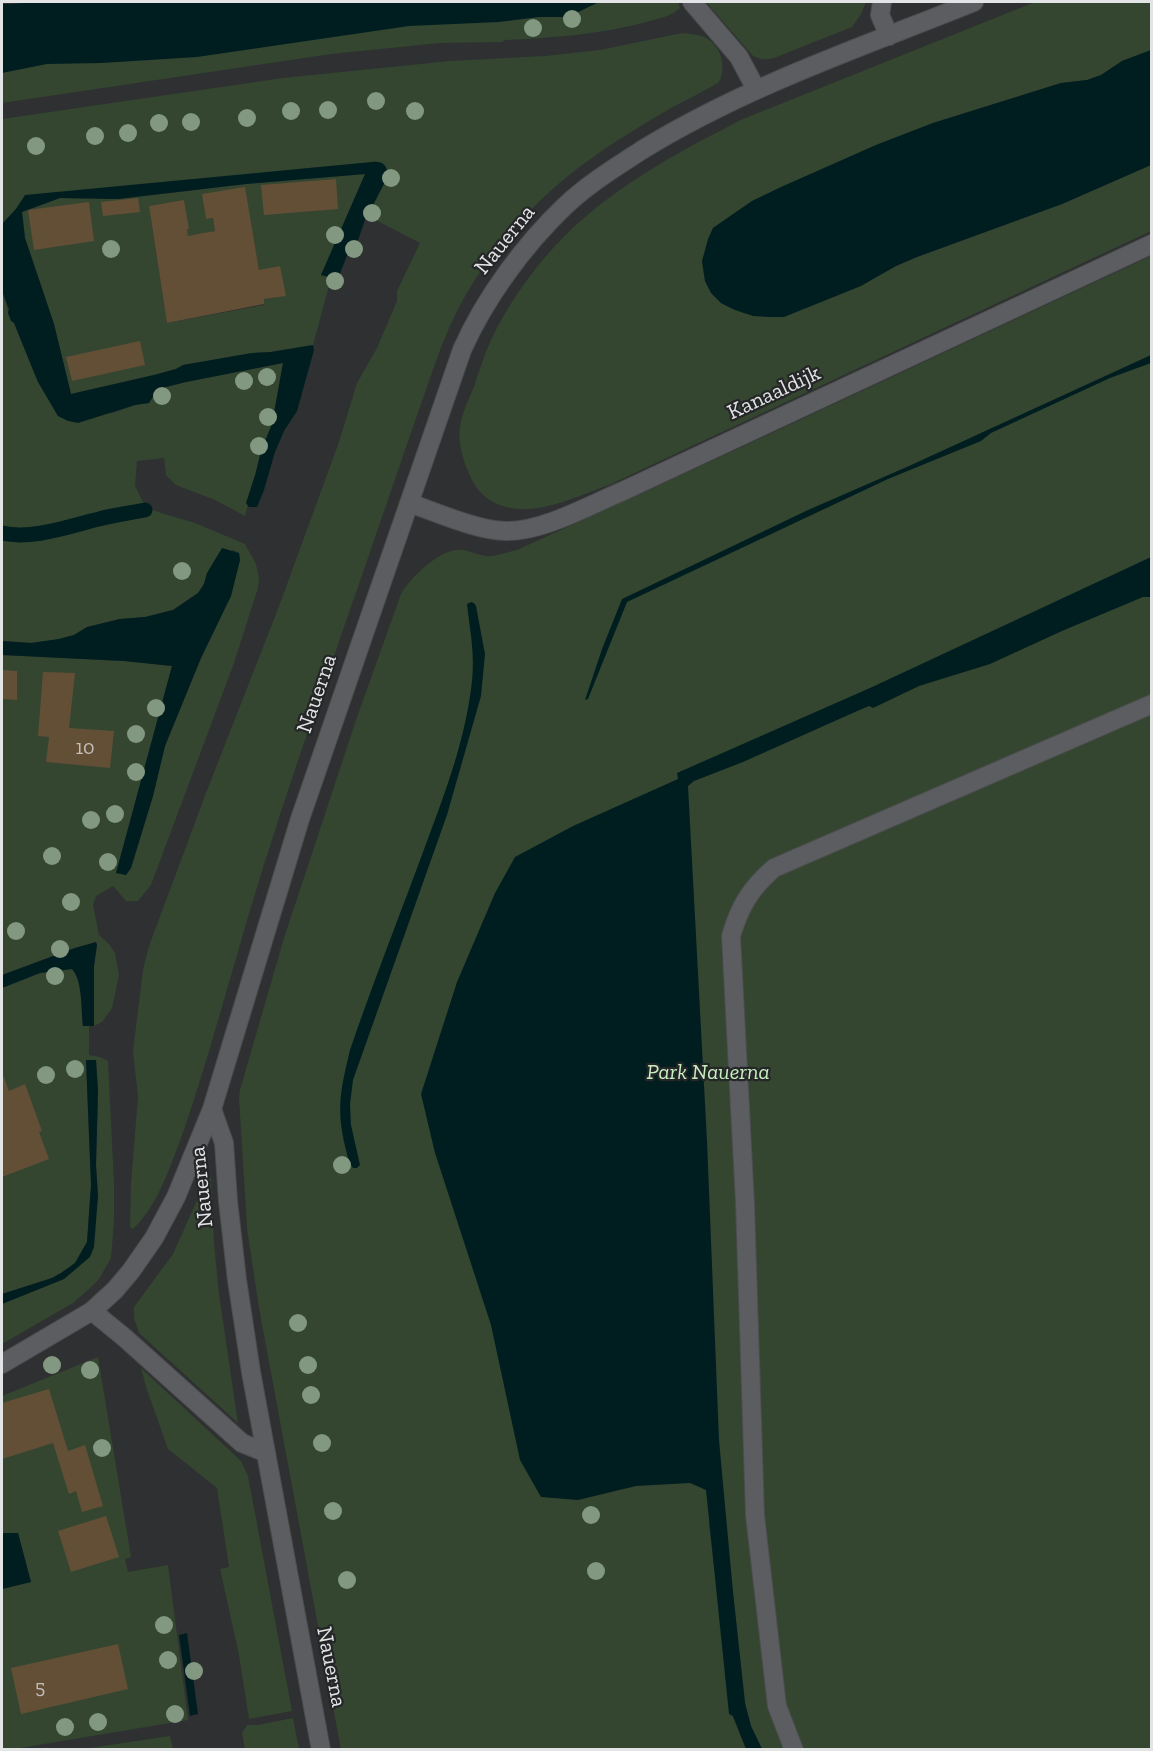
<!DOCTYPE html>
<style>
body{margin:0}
#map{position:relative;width:1153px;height:1751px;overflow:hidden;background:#2e3032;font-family:"Zilla Slab",serif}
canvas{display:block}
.frame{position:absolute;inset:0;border:3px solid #e3e4e6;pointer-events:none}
</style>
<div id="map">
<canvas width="1153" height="1751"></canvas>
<div class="frame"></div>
</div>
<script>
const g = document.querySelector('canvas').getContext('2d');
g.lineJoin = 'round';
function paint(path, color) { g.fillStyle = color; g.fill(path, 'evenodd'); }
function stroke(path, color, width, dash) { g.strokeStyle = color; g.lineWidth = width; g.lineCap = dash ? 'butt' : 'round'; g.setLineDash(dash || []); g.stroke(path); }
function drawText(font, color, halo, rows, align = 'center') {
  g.font = font + ' "Zilla Slab",serif'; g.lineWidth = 4.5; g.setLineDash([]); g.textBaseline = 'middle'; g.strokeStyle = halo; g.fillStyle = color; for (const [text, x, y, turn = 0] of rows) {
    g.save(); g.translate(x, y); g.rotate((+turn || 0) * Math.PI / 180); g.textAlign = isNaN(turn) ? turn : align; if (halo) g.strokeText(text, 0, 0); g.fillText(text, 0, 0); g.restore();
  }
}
const green = new Path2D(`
 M556,2H678L680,8C672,16 660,18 650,21C603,34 553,38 505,40L502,42L440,43L331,54L2,103V47Z
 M706,2H866L861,14L852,27L774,58C765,60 760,60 752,55Z
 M1035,2H1151V50L1122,61L1101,75L1087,80L1061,83L933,123L876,145L752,201L713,228L702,261L705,281L711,292L721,303L735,310L896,266L917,257L1062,204L1151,165V231L609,485C583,494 555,508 527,509C502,510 481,500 471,478C463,460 456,441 461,421C464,409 469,398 474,387C479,371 484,355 491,340C507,306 530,273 555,246C607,190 676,153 743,119Z
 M682,33C690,34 699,34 706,38C721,46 727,67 719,82C702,93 683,101 666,111C616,140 566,172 527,214C499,243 475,276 457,311C439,347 428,386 414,424C396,476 378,529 360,581C316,708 271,834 235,962C217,1023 201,1082 180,1141C168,1172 157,1206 133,1229L130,1227L131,1183L138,1097L133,1051L143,970L149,946L206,793L278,609L339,442L357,383L377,348L397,301V291L420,243L368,216L388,176L378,162L299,169L22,202L2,224V119L283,78L450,61L545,56L600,50Z
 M365,174V220L340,233L321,275L331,278L313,345L270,352L252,353L183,365L176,369L154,375L71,394L54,324L25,238L22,212L60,198L118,199L246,184ZM244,188L259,270L286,295L264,299V305L167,323L149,206L184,201L188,236L215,231L213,218L206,219Z
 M1151,256V1749H762L751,1726L745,1703L725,1521L709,1523L732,1715L746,1749L341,1750L259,1308L247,1228L239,1098L240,1090L284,938L322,823L356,720L401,594C411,577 436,553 456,550C466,549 475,554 485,556C495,557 507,552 517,550L742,447Z
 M2,291C5,299 9,318 14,323L38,382L58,416L113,413L135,405L149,403L158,389L186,382L283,363L272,424L261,451L245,516L215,500L176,485L166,475L164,458L137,461L135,486L143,502L151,509L161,513L195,523L245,544L256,564L259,578L258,588L234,663L151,885L138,901H126L113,886L96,896L93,905L99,935L109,944L115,953L119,975L112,1008L102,1022L94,1026V966L97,945L96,942L75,948L2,975V655L124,661L172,666L116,873L126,875L131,868L153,796L165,746L201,658L231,596L240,560L239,553L233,550L207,573L204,584L198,593L173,610L145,617L120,619L87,627L74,635L59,639L31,643L2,641Z
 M72,969C83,981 81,1009 83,1026H89V1055L100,1057L108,1061L114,1183V1221L111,1258L99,1279L89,1289L73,1303L2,1344V1304L64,1279L81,1264L96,1211L98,1196L96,1165L98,1091L96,1060L86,1061L91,1185L87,1242L75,1263L61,1273L52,1278L2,1294V988L40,973Z
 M207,1178H211L214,1243L219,1294L238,1423L139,1333L134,1318V1307L173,1254Z
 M98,1357L131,1557L125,1559L128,1572L168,1565L188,1720L14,1749H2V1589L31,1582L18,1533H2V1396Z
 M141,1368L241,1461L248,1476L292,1711L249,1719L239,1655L220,1569L229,1567L217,1488L168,1449L147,1390Z
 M293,1718L299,1749H245L242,1733L247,1725H258Z
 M170,1736L173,1749H83Z`);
const water = new Path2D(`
 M38,2H599L568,17H539L499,22L409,26L197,57L102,63L47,64L2,73V4H11Z
 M1151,50V165L1062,204L917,257L896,266L861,286L784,317H769L753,316L735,310L721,303L711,293L705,281L702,261L708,239L713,228L752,201L781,187L876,145L933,123L1061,83L1087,80L1101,75L1122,61Z
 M372,162C383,161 387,165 388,176L365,220L358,240L349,250L338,279L321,275L365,174L246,184L118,199L60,198L22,212L25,238L54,324L71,394L154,375L176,369L183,365L252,353L271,352L313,345L314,350L297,411L284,431L275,452L264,490L257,507H249L246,503L256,472L261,451L272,424L283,363L186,382L158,389L149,403L135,405L78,423L68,421L58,416L38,382L14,323L11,321L8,313L9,309L2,291V224L16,209L25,195Z
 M1151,355V363L1110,378L991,433L981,441L888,479L627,602L588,699L585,700L602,649L622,599L808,510L909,466Z
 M222,548L239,553L240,560L231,596L201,658L165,746L153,796L131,868L126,875L116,873L172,666L124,661L2,655V641L31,643L59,639L74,635L87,627L120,619L145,617L173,610L198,593L204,584L207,573Z
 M1151,557V597H1143L1062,631L990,664L919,686L873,708L869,706L855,712L743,762L694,781L688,786L707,1141L719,1440L733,1592L745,1703L751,1726L762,1749H746L733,1716L729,1714L706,1490L690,1483L636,1486L578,1500L541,1497L520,1460L491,1325L435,1153L421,1094L457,982L495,893L515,857L573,826L678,779L677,773L870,688Z
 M471,602L474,603L476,606L485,654L481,696L447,815L353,1080L350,1104L351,1125L360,1165L357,1168H353C348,1162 347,1153 345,1146C336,1107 341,1088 350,1050C374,980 401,912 426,844C446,791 466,737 472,681C475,654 470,631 467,604Z
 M96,942L97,945L94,966V1026H83C81,1010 83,981 72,969L40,973L2,988V975L75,948Z
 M86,1060H96L98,1091L96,1165L98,1196L94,1247L90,1257L64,1279L2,1304V1294L52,1278L61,1273L75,1263L87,1242L91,1185Z
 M2,1533H18L31,1582L2,1589Z
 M187,1633L198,1714L190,1716L179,1635Z`);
const stream = new Path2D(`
 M2,533C33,540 69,526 99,519C114,515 130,513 145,510`);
const building = new Path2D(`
 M336,179L338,209L264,215L261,185Z
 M245,187L259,270L280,266L286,296L264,299V304L167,323L149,206L184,200L189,229H187L188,236L203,233L215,231L213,218L206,219L202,194Z
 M138,198L140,212L103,216L101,202Z
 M89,202L94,241L34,250L28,210Z
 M140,341L145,365L72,381L66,357Z
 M2,670L17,671V700L2,699Z
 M43,672L75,673L69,728L114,731L110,768L46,762L49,737L38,736Z
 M2,1072L9,1091L25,1084L42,1131L39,1132L49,1159L2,1177Z
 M49,1389L68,1451L85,1445L103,1506L82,1512L76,1491L69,1494L53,1443L2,1459V1403Z
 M106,1516L119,1557L71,1572L58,1531Z
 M118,1644L128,1689L21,1714L11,1668Z`);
const minor = new Path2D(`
 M692,2L739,57L756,89
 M882,2L880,15L889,36
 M409,503C436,512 478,531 506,531C542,532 590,505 623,491L1152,244
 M212,1109L224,1143L228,1201L237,1280L251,1372L321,1750
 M92,1311L125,1338L242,1443L264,1452
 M2,1364L92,1311L115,1290L131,1271L154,1238L176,1197L212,1109L300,819L462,350C485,298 524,245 565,206C588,184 616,167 642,150C746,86 862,47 974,2
 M794,1750L777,1706L755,1515L745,1203L731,936C740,906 750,889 774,868L1152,704`);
const trees = [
 [572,19],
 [533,28],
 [376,101],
 [328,110],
 [291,111],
 [415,111],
 [247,118],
 [191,122],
 [159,123],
 [128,133],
 [95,136],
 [36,146],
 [391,178],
 [372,213],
 [335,235],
 [111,249],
 [354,249],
 [335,281],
 [267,377],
 [244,381],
 [162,396],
 [268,417],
 [259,446],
 [182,571],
 [156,708],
 [136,734],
 [136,772],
 [115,814],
 [91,820],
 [52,856],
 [108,862],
 [71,902],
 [16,931],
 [60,949],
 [55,976],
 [75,1069],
 [46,1075],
 [342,1165],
 [298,1323],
 [52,1365],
 [308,1365],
 [90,1370],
 [311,1395],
 [322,1443],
 [102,1448],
 [333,1511],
 [591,1515],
 [596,1571],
 [347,1580],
 [164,1625],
 [168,1660],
 [194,1671],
 [175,1714],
 [98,1722],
 [65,1727]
];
const numberNames = [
 ["10",85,748],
 ["5",40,1688]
];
const streetNames = [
 ["Nauerna",505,240,-51],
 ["Kanaaldijk",774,393,-25],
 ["Nauerna",317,694,-71],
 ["Nauerna",202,1187,-96],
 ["Nauerna",331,1667,79]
];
const parkNames = [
 ["Park Nauerna",708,1073]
];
paint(green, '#344630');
paint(water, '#001e20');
stroke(stream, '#001e20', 15);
paint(building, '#634f36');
stroke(minor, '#4c4d4f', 20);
stroke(minor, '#5c5d60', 18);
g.fillStyle = '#829880';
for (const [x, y] of trees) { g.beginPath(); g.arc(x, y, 9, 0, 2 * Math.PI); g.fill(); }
drawText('20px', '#c3bfba', null, numberNames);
drawText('22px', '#e3e4e6', '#252628', streetNames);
drawText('italic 22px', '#c6eebf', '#252628', parkNames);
</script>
